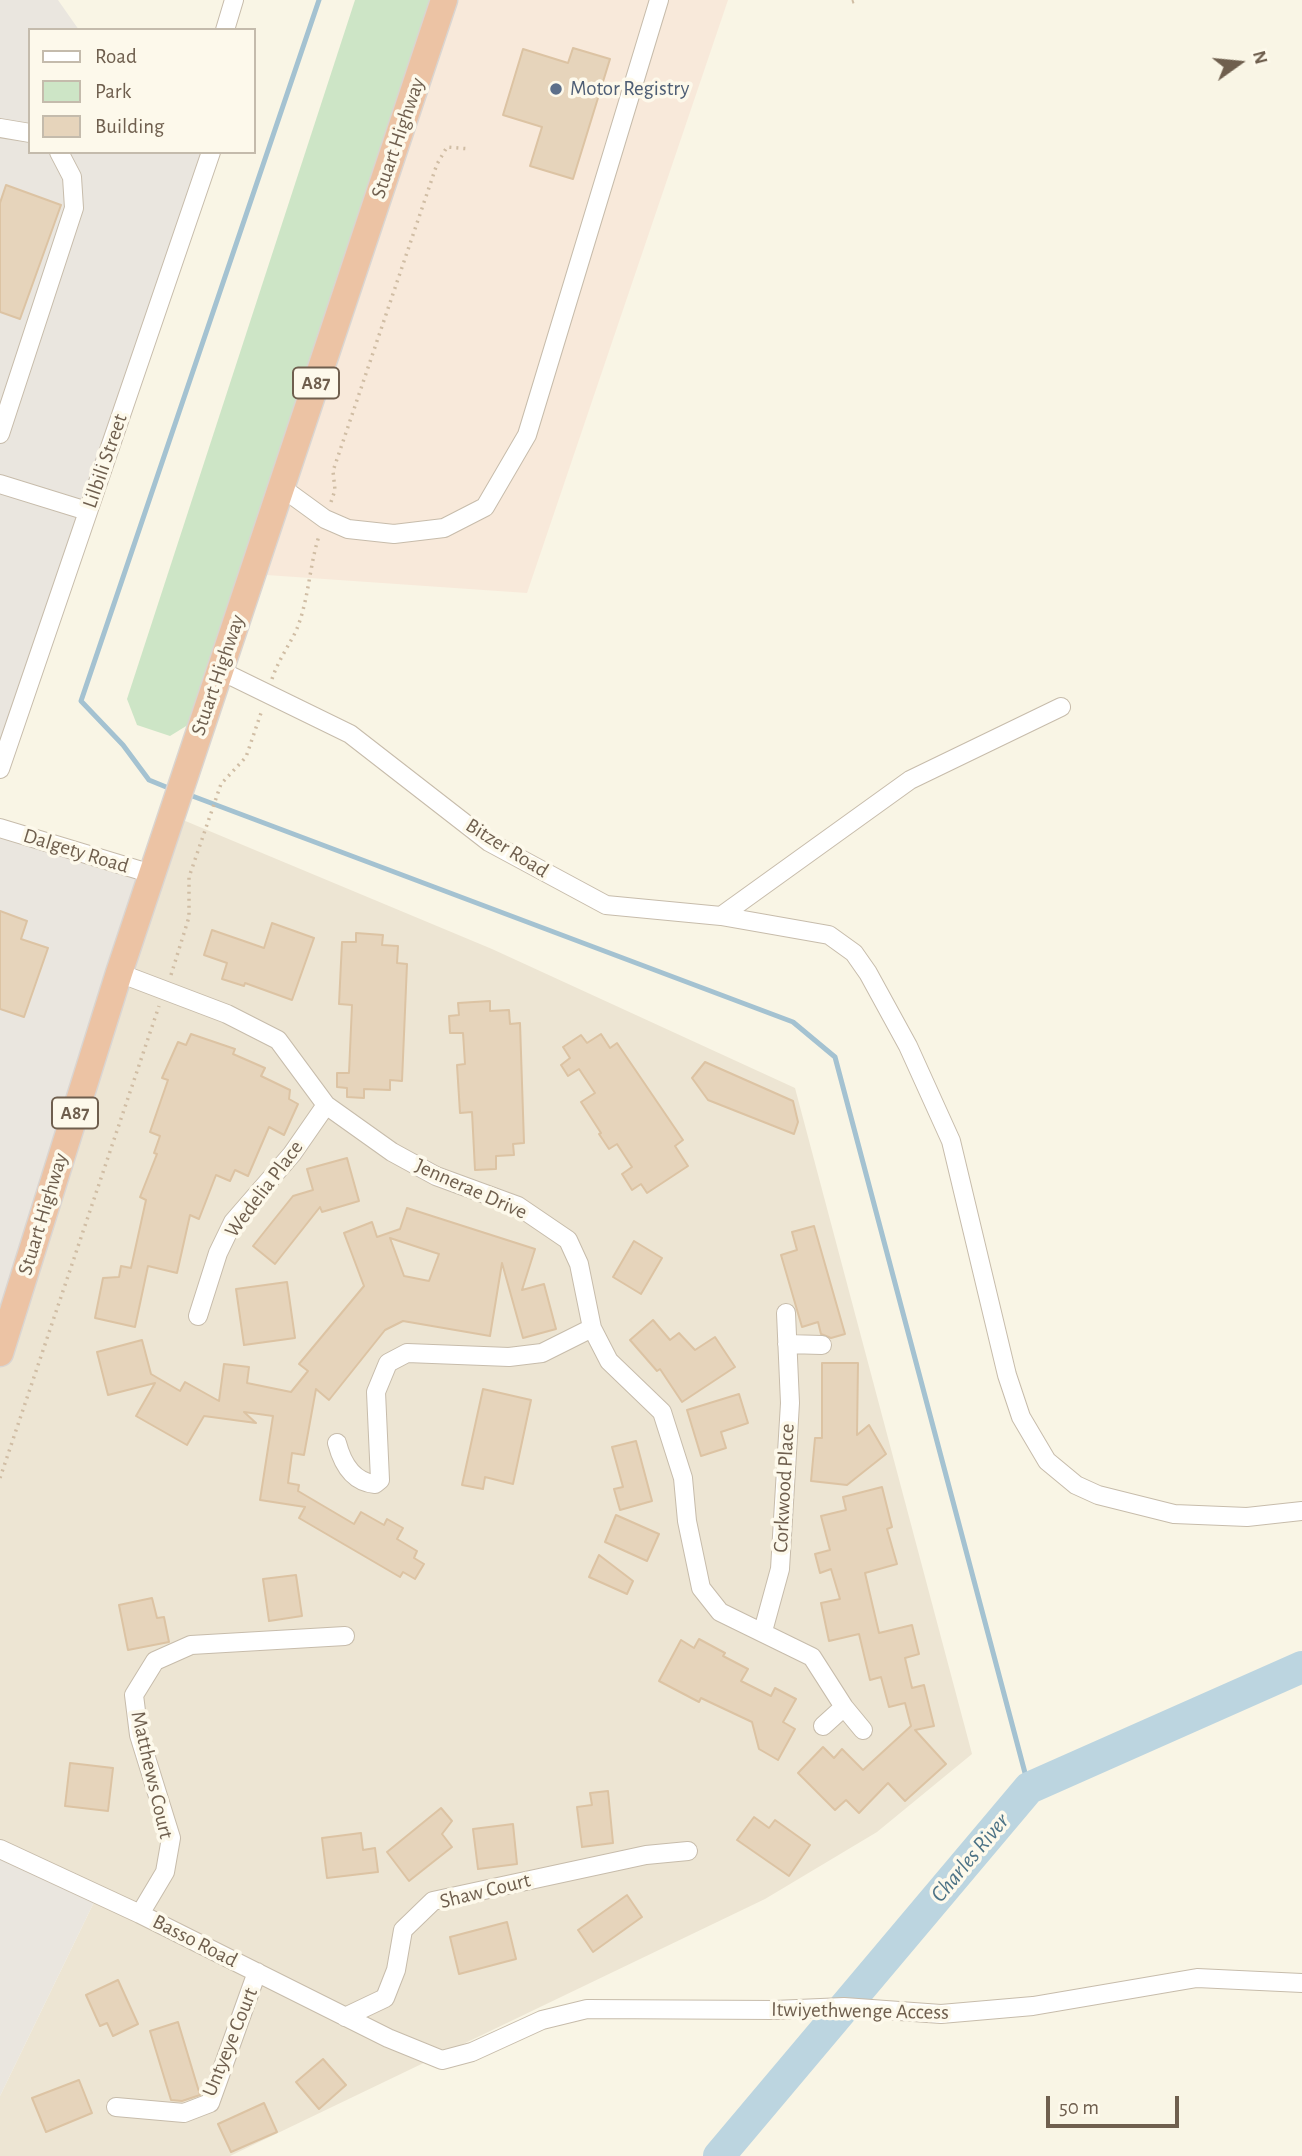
<!DOCTYPE html>
<style>
body{margin:0}
#map{position:relative;width:1302px;height:2156px;overflow:hidden;background:#f9f5e5;font-family:"Alegreya Sans",sans-serif}
canvas{display:block}
.legend{position:absolute;left:28px;top:28px;width:228px;height:126px;box-sizing:border-box;background:#fdf9eb;border:2px solid #c4bbac;margin:0;padding:9px 12px;list-style:none;font-size:21px;color:#6f5f4e}
.legend li{display:flex;align-items:center;gap:14px;height:35px}
.legend b{width:35px;border:2px solid #c4bbac}
.north{position:absolute;left:1204px;top:28px;width:70px;height:70px;-webkit-text-stroke:5px #fdf9eb;paint-order:stroke;rotate:75deg;font-size:19px;font-weight:700;line-height:28px;text-align:center;color:#6f5f4e}
.north::after{content:'';display:block;margin:auto;width:24px;height:32px;background:#6f5f4e;clip-path:polygon(50% 0,100% 100%,50% 72%,0 100%)}
.scale{position:absolute;left:1046px;top:2096px;width:133px;height:32px;box-sizing:border-box;border:4px solid #6f5f4e;border-top:0;padding-left:9px;font-size:21px;line-height:24px;white-space:nowrap;color:#6f5f4e;-webkit-text-stroke:5px #fdf9eb;paint-order:stroke}
</style>
<div id="map">
<canvas width="1302" height="2156"></canvas>
<ul class="legend">
<li><b style="height:9px;background:#fff"></b>Road</li>
<li><b style="height:19px;background:#cde5c6"></b>Park</li>
<li><b style="height:19px;background:#e6d4bb"></b>Building</li>
</ul>
<div class="north">N</div>
<div class="scale">50 m</div>
</div>
<script>
const g = document.querySelector('canvas').getContext('2d');
g.lineJoin = 'round';
function paint(path, color) { g.fillStyle = color; g.fill(path, 'evenodd'); }
function stroke(path, color, width, dash) { g.strokeStyle = color; g.lineWidth = width; g.lineCap = dash ? 'butt' : 'round'; g.setLineDash(dash || []); g.stroke(path); }
function drawText(font, color, halo, rows, align = 'center') {
  g.font = font + ' "Alegreya Sans",sans-serif'; g.lineWidth = 7; g.setLineDash([]); g.textBaseline = 'middle'; g.strokeStyle = halo; g.fillStyle = color; for (const [text, x, y, turn = 0] of rows) {
    g.save(); g.translate(x, y); g.rotate((+turn || 0) * Math.PI / 180); g.textAlign = isNaN(turn) ? turn : align; if (halo) g.strokeText(text, 0, 0); g.fillText(text, 0, 0); g.restore();
  }
}
const residential = new Path2D(`
 M171,815L492,949L795,1088L972,1754L877,1832L765,1899L230,2156H0V2096L97,1896L0,1849V1353Z`);
const commercial = new Path2D(`
 M444,0H728L527,593L252,574Z`);
const industrial = new Path2D(`
 M0,0H58L79,30H30V152H209L0,770Z
 M0,828L152,874L0,1353Z
 M0,1849L97,1896L0,2096Z`);
const green = new Path2D(`
 M355,0H444L204,715L170,736L137,725L127,699Z`);
const stream = new Path2D(`
 M171,789L149,780L123,745L81,701L319,0
 M187,794L793,1022L835,1057L1029,1788`);
const river = new Path2D(`
 M719,2156L1029,1788L1302,1667`);
const building = new Path2D(`
 M573,48L610,59L573,179L530,166L542,127L503,115L523,49L568,63Z
 M6,185L61,205L20,319L0,312V203Z
 M0,911L27,921L21,939L48,948L24,1017L0,1009Z
 M272,923L314,938L292,1000L245,983L244,986L222,979L227,963L204,955L212,930L264,948Z
 M356,933L383,935L382,945L398,946L397,963L407,964L402,1081L390,1080V1090L364,1089V1098L347,1097V1088L337,1087V1073H349L352,1005L339,1004L342,942H356Z
 M490,1001V1011L509,1010L510,1024L520,1023L524,1143L513,1144L514,1155L496,1156V1169L475,1170L472,1112L460,1113L457,1065L465,1064L463,1033H450L449,1016L459,1015L458,1003Z
 M191,1034L235,1049L233,1054L265,1068L261,1076L290,1090L289,1099L298,1104L284,1135L269,1127L248,1176L235,1170L230,1181L216,1175L199,1219L190,1215L177,1273L148,1266L135,1327L95,1318L103,1278L119,1277L121,1266L131,1268L146,1200L140,1197L157,1154L154,1153L160,1136L150,1132L168,1080L162,1078L178,1042L186,1045Z
 M601,1034L610,1048L617,1043L683,1140L675,1146L688,1166L647,1193L641,1184L632,1190L622,1174L632,1167L617,1144L609,1149L599,1134L601,1133L581,1102L595,1093L579,1069L568,1076L561,1065L570,1058L563,1047L581,1035L587,1043Z
 M705,1062L793,1101L798,1122L794,1134L708,1100L692,1078Z
 M347,1158L359,1201L322,1212L320,1207L275,1264L253,1246L293,1196L313,1190L307,1169Z
 M407,1208L535,1249L522,1290L544,1284L556,1329L523,1338L502,1263L490,1336L403,1321L385,1330L329,1400L316,1389L304,1455L292,1453L288,1483L299,1485L298,1491L354,1524L361,1512L384,1525L387,1519L403,1528L397,1539L417,1551L414,1558L424,1564L415,1579L403,1572L400,1577L299,1518L305,1507L260,1500L273,1416L244,1412L256,1423L204,1416L187,1445L136,1416L155,1383L108,1395L97,1352L142,1340L151,1374L180,1391L185,1382L219,1401L224,1364L249,1367L247,1383L291,1392L308,1371L299,1364L364,1286L344,1233L372,1222L377,1237L400,1229ZM390,1238L439,1254L429,1281L404,1276Z
 M814,1226L845,1334L831,1338L821,1334L818,1322L802,1327L781,1255L797,1250L792,1232Z
 M634,1241L662,1258L641,1294L613,1277Z
 M287,1282L295,1338L244,1345L236,1289Z
 M653,1320L670,1340L679,1333L695,1350L715,1337L735,1367L682,1402L660,1369L657,1371L630,1340Z
 M822,1363H858L857,1435L869,1425L886,1454L847,1485L811,1481L815,1438H822Z
 M483,1389L531,1400L513,1484L485,1477L483,1489L462,1485Z
 M739,1394L748,1423L721,1432L726,1448L701,1456L687,1410Z
 M636,1441L652,1501L620,1510L614,1489L623,1487L612,1447Z
 M882,1487L892,1527L887,1529L897,1564L865,1573L879,1633L912,1625L919,1654L905,1658L912,1688L924,1685L934,1726L915,1730L946,1764L905,1801L888,1783L859,1813L846,1800L835,1810L798,1773L823,1747L834,1758L842,1749L863,1770L911,1726L905,1703L889,1707L881,1677L870,1680L859,1634L829,1641L821,1603L840,1599L831,1569L820,1573L815,1554L830,1550L821,1516L846,1510L843,1497Z
 M616,1515L659,1534L647,1561L605,1542Z
 M599,1555L633,1581L627,1594L589,1577Z
 M296,1575L302,1616L269,1621L263,1579Z
 M152,1598L157,1618L164,1617L169,1642L128,1650L119,1605Z
 M699,1639L725,1653L723,1656L748,1669L741,1681L771,1696L775,1688L796,1699L783,1722L795,1729L778,1760L759,1749L752,1722L701,1698L699,1702L659,1681L681,1640L694,1648Z
 M70,1763L113,1768L108,1811L65,1806Z
 M608,1791L613,1843L582,1847L577,1807L592,1805L590,1793Z
 M441,1808L452,1821L442,1834L452,1847L409,1881L387,1852Z
 M754,1817L769,1828L775,1820L810,1845L789,1876L737,1840Z
 M513,1824L517,1864L478,1869L473,1829Z
 M361,1833L363,1850L375,1848L378,1872L327,1878L322,1838Z
 M627,1895L642,1917L593,1952L578,1930Z
 M507,1922L516,1959L459,1974L450,1937Z
 M118,1980L138,2024L113,2036L107,2023L100,2026L86,1995Z
 M178,2022L200,2095L182,2101L171,2100L150,2031Z
 M323,2059L346,2085L319,2109L296,2082Z
 M79,2080L92,2113L46,2132L32,2098Z
 M264,2103L277,2132L231,2152L218,2124Z`);
const path = new Path2D(`
 M852,2L858,0
 M331,502L335,490L333,471L437,164L447,147L470,149
 M272,679C278,661 288,647 296,631C309,600 309,567 319,536
 M171,975L189,917V877L221,784L246,757L262,710
 M0,1478L159,1006`);
const minor = new Path2D(`
 M225,30L234,0
 M0,128L30,133
 M0,434L74,208L72,177L59,152
 M0,484L87,511
 M281,487L325,519L348,529L394,534L444,528L485,507L527,435L659,0
 M219,670L350,734L489,842L606,905L721,916L829,935L854,953L868,973L908,1046L951,1141L1007,1375L1021,1417L1047,1461L1076,1485L1098,1495L1174,1514L1247,1517L1302,1511
 M0,769L211,152
 M0,828L152,874
 M721,916L910,780L1061,707
 M119,973L227,1014L278,1040L326,1105L392,1152L436,1176L518,1206L568,1240L579,1264L592,1328L609,1361L662,1412L683,1478L687,1521L701,1588L720,1612L812,1657L844,1707L863,1730
 M198,1316L218,1253L233,1222L292,1154L326,1105
 M787,1344L822,1345
 M337,1443C342,1462 352,1482 375,1484L380,1480L376,1392L388,1363L407,1353L509,1357L542,1353L592,1328
 M763,1631L780,1569L790,1403L786,1313
 M823,1726L844,1707
 M0,1849L140,1914L388,2038L442,2060L472,2052L542,2020L587,2009L774,2010L844,2007L941,2014L1033,2006L1197,1978L1302,1983
 M140,1914L165,1872L171,1838L139,1735L134,1695L155,1661L191,1645L345,1636
 M345,2017L385,1998L396,1970L403,1930L433,1901L646,1855L688,1851
 M116,2107L184,2113L210,2103L257,1972`);
const highway = new Path2D(`
 M0,1353L119,973L444,0`);
const markers = [
 [556,89,7,"#5c6f8a"]
];
const shields = [
 [316,383,46],
 [75,1113,46]
];
const shieldNames = [
 ["A87",316,383],
 ["A87",75,1113]
];
const serviceNames = [
 ["Motor Registry",570,89]
];
const streetNames = [
 ["Stuart Highway",398,138,-71],
 ["Lilbili Street",105,461,-71],
 ["Stuart Highway",218,675,-71],
 ["Bitzer Road",507,848,32],
 ["Dalgety Road",76,851,17],
 ["Wedelia Place",264,1189,-53],
 ["Jennerae Drive",471,1189,24],
 ["Stuart Highway",43,1214,-73],
 ["Corkwood Place",784,1488,-87],
 ["Matthews Court",152,1775,77],
 ["Shaw Court",485,1891,-14],
 ["Basso Road",195,1941,27],
 ["Itwiyethwenge Access",860,2011,1],
 ["Untyeye Court",230,2042,-68]
];
const waterNames = [
 ["Charles River",970,1858,-50]
];
paint(residential, '#ede5d3');
paint(commercial, '#f8e9da');
paint(industrial, '#eae6df');
paint(green, '#cde5c6');
stroke(stream, '#a4c2d1', 5);
stroke(river, '#bcd5e0', 32);
paint(building, '#e6d4bb');
stroke(building, '#dcc3a3', 2);
stroke(minor, '#c7bcab', 20);
stroke(highway, '#dad5d1', 29);
stroke(path, '#d0bda4', 3.5, [2, 5]);
stroke(minor, '#fff', 18);
stroke(highway, '#ecc3a4', 26);
for (const [x, y, r, color] of markers) { const dot = new Path2D(); dot.arc(x, y, r, 0, 2 * Math.PI); g.fillStyle = color; g.fill(dot); stroke(dot, '#fdf9eb', 2.5); }
for (const [x, y, w] of shields) { const box = new Path2D(); box.roundRect(x - w / 2, y - 15.5, w, 31, 5); g.fillStyle = '#fdf9eb'; g.fill(box); stroke(box, '#6f5f4e', 2); }
drawText('bold 19px', '#6f5f4e', null, shieldNames);
drawText('21px', '#4e5e75', '#fdf9eb', serviceNames, 'left');
drawText('21px', '#6f5f4e', '#fdf9eb', streetNames);
drawText('italic 23px', '#4d7386', '#fdf9eb', waterNames);
</script>
